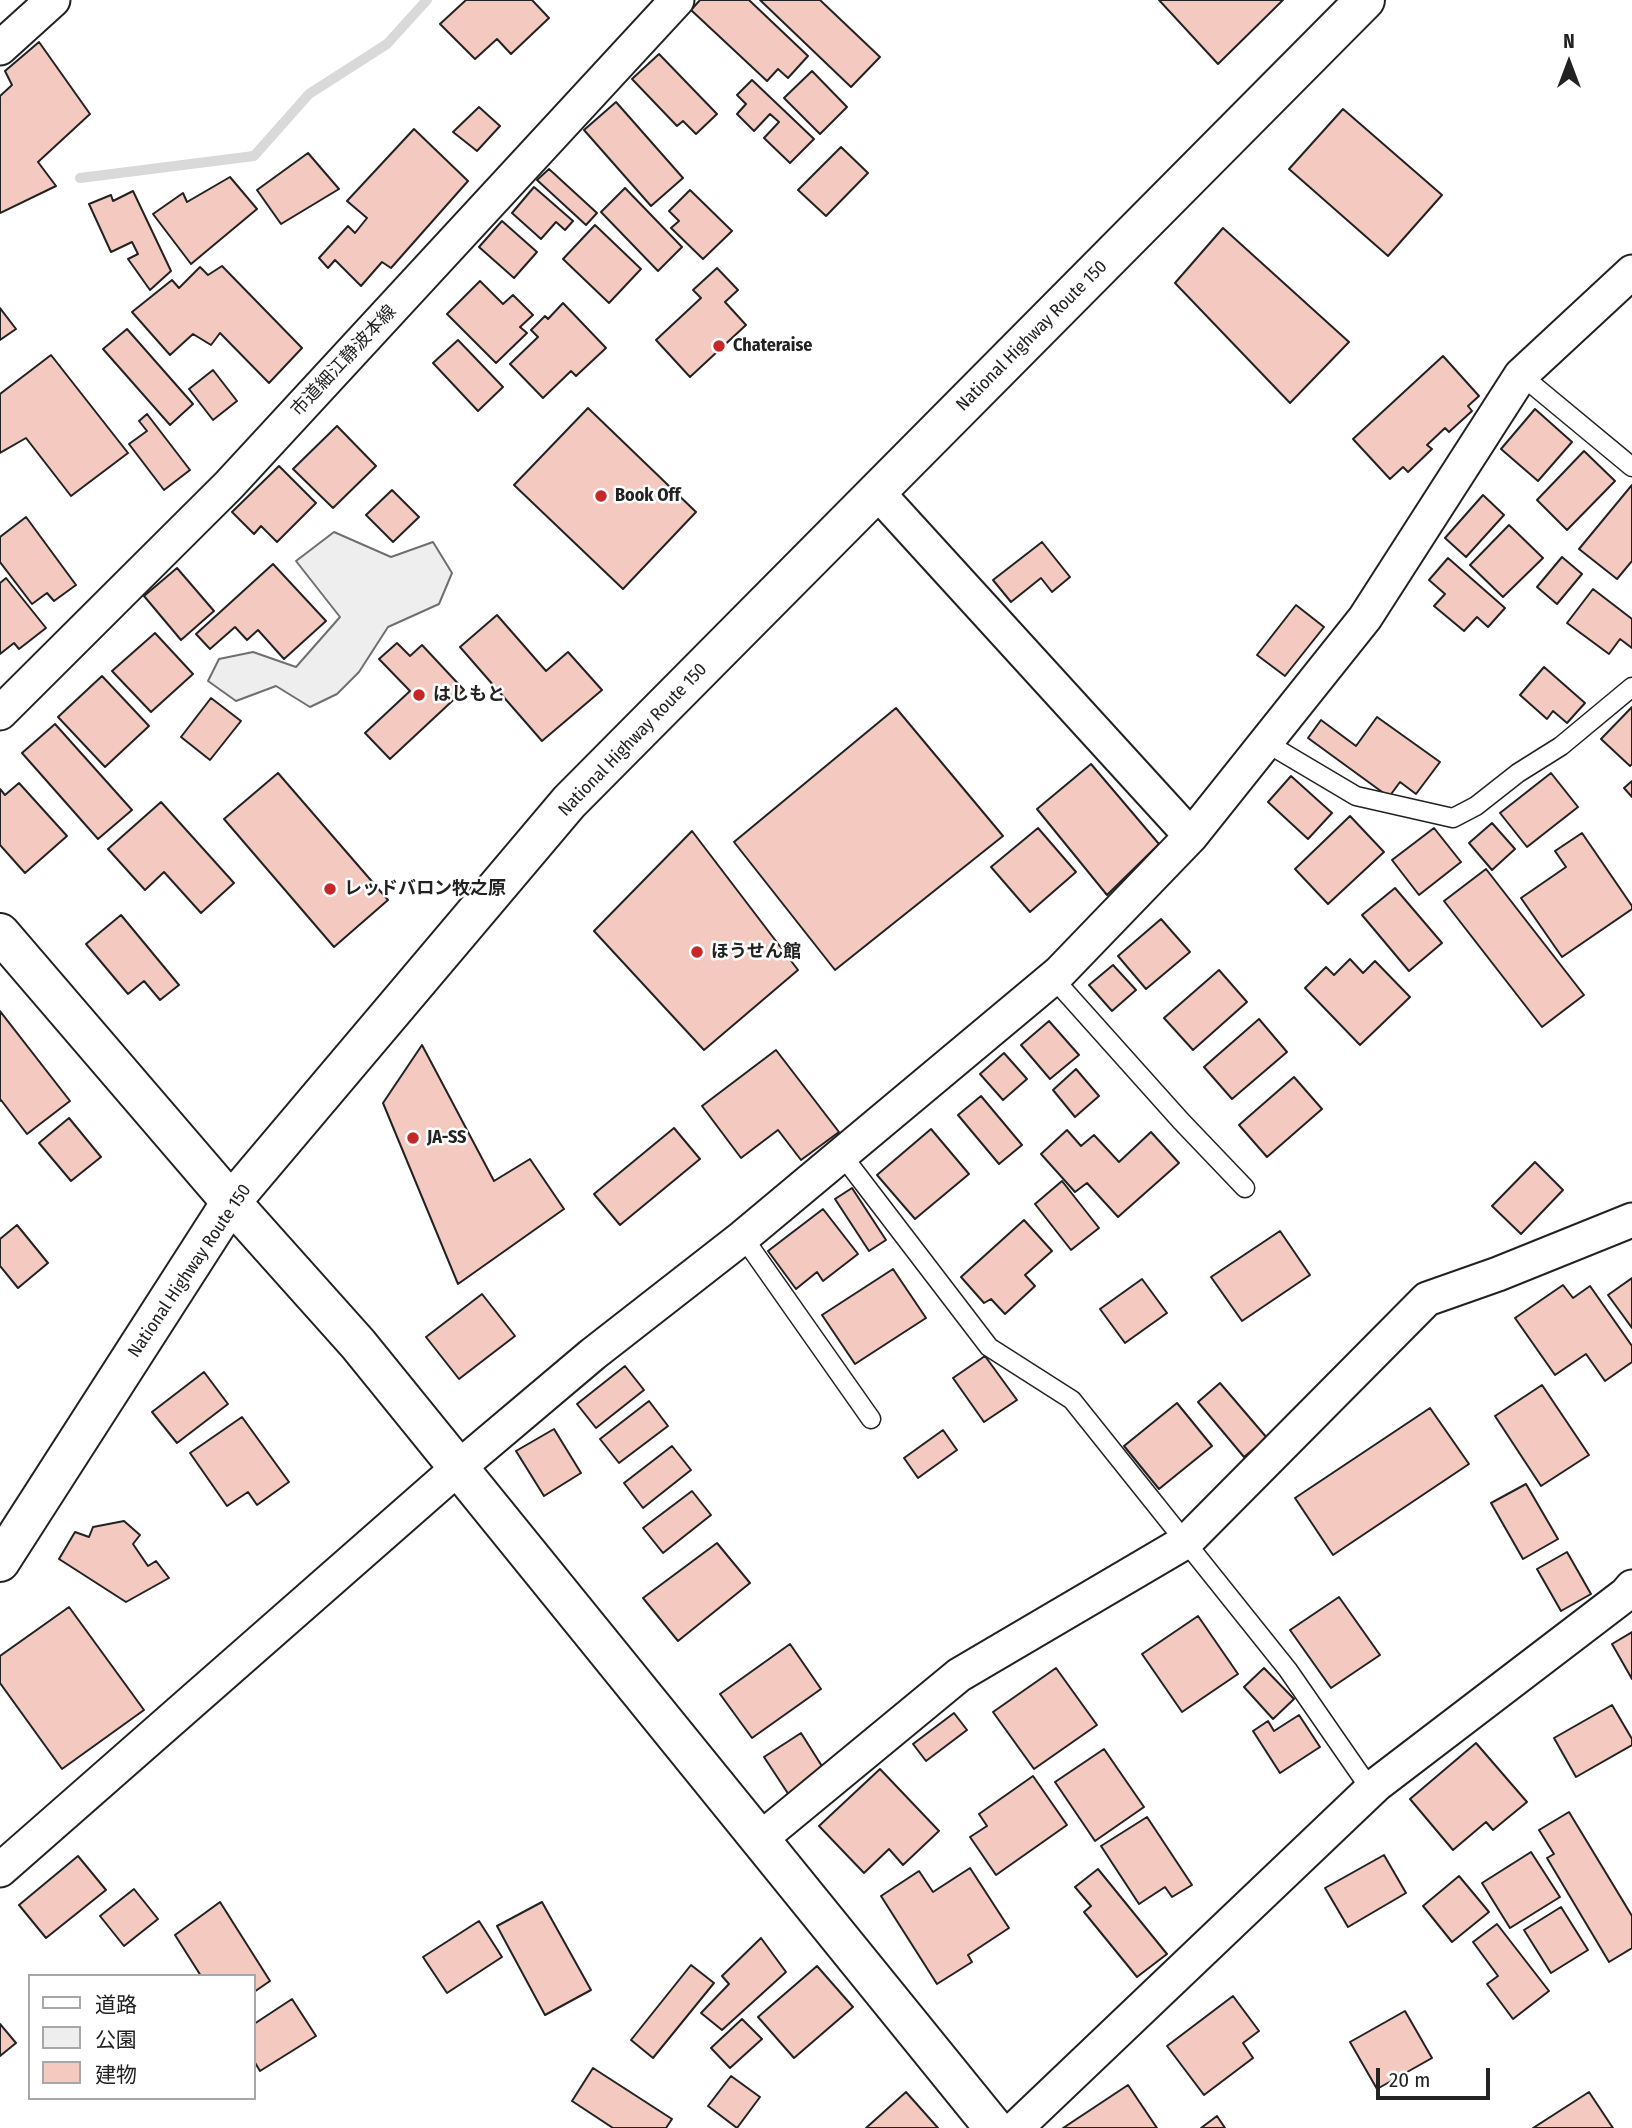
<!DOCTYPE html>
<meta charset="utf-8">
<style>
body{margin:0}
#map{position:relative;width:1632px;height:2128px;overflow:hidden;background:#fff;font-family:"Fira Sans Condensed","Noto Sans JP",sans-serif}
canvas{display:block}
.legend{position:absolute;left:28px;top:1974px;width:228px;height:126px;box-sizing:border-box;background:#fff;border:2px solid #a7a7a7;margin:0;padding:9px 12px;list-style:none;font-size:21px;color:#222}
.legend li{display:flex;align-items:center;gap:14px;height:35px}
.legend b{width:35px;border:2px solid #a7a7a7}
.north{position:absolute;left:1534px;top:28px;width:70px;height:70px;-webkit-text-stroke:5px #fff;paint-order:stroke;rotate:0deg;font-size:19px;font-weight:700;line-height:28px;text-align:center;color:#222}
.north::after{content:'';display:block;margin:auto;width:24px;height:32px;background:#222;clip-path:polygon(50% 0,100% 100%,50% 72%,0 100%)}
.scale{position:absolute;left:1376px;top:2068px;width:114px;height:32px;box-sizing:border-box;border:4px solid #222;border-top:0;padding-left:9px;font-size:21px;line-height:24px;white-space:nowrap;color:#222;-webkit-text-stroke:5px #fff;paint-order:stroke}
</style>
<div id="map">
<canvas width="1632" height="2128"></canvas>
<ul class="legend">
<li><b style="height:9px;background:#fff"></b>道路</li>
<li><b style="height:19px;background:#eee"></b>公園</li>
<li><b style="height:19px;background:#f3c9c0"></b>建物</li>
</ul>
<div class="north">N</div>
<div class="scale">20 m</div>
</div>
<script>
const g = document.querySelector('canvas').getContext('2d');
g.lineJoin = 'round';
function paint(path, color) { g.fillStyle = color; g.fill(path, 'evenodd'); }
function stroke(path, color, width, dash) { g.strokeStyle = color; g.lineWidth = width; g.lineCap = dash ? 'butt' : 'round'; g.setLineDash(dash || []); g.stroke(path); }
function drawText(font, color, halo, rows, align = 'center') {
  g.font = font + ' "Fira Sans Condensed","Noto Sans JP",sans-serif'; g.lineWidth = 5; g.setLineDash([]); g.textBaseline = 'middle'; g.strokeStyle = halo; g.fillStyle = color; for (const [text, x, y, turn = 0] of rows) {
    g.save(); g.translate(x, y); g.rotate((+turn || 0) * Math.PI / 180); g.textAlign = isNaN(turn) ? turn : align; if (halo) g.strokeText(text, 0, 0); g.fillText(text, 0, 0); g.restore();
  }
}
const green = new Path2D(`
 M334,532L391,557L433,542L452,573L439,604L388,627L359,672L337,694L310,707L276,686L236,701L208,681L219,659L253,652L296,667L340,617L296,561Z`);
const stream = new Path2D(`
 M80,178L254,156L309,94L387,44L427,0`);
const building = new Path2D(`
 M466,0H532L549,18L511,54L497,39L475,59L440,24Z
 M700,0H749L808,56L788,78L778,69L767,81L691,10Z
 M760,0H820L880,57L851,87Z
 M1159,0H1283L1218,64Z
 M39,42L90,114L38,162L56,186L0,213V96L12,85L5,71Z
 M659,54L717,114L696,134L683,121L677,126L632,79Z
 M812,71L847,107L820,134L784,98Z
 M752,80L814,139L790,163L764,138L779,122L770,114L754,131L737,114L746,104L737,95Z
 M616,102L683,178L651,206L584,130Z
 M479,107L500,126L477,151L453,132Z
 M1343,109L1442,195L1388,256L1289,169Z
 M414,129L468,181L391,268L382,262L361,286L335,260L328,268L319,258L348,226L355,233L367,218L347,201Z
 M841,147L868,173L826,216L798,190Z
 M308,153L339,189L281,224L257,190Z
 M549,169L597,213L586,225L537,180Z
 M230,177L257,209L191,264L153,214L183,193L187,202Z
 M534,187L573,221L565,230L556,222L541,239L512,213Z
 M625,188L682,247L658,271L601,212Z
 M690,190L732,231L703,259L671,228L679,221L669,211Z
 M133,191L171,271L150,290L128,259L138,254L132,242L111,252L89,204L111,195L113,201Z
 M502,221L537,252L514,278L479,247Z
 M595,225L641,269L609,303L563,259Z
 M1223,228L1349,342L1290,403L1175,283Z
 M222,266L302,348L269,383L220,333L211,345L193,334L170,355L132,312L172,280L179,288L200,267L208,275Z
 M717,268L738,290L725,302L746,325L690,377L656,340L701,298L693,290Z
 M480,281L503,304L513,295L533,315L520,327L527,333L496,363L447,314Z
 M563,303L606,348L576,376L571,371L543,398L510,364L538,337L531,330L545,316L548,319Z
 M0,308L16,329L0,340Z
 M127,329L193,404L170,425L103,349Z
 M458,340L503,387L478,411L433,363Z
 M51,355L128,453L71,496L26,438L0,453V394Z
 M1443,356L1479,396L1468,406L1472,411L1449,432L1445,428L1427,445L1432,449L1408,472L1403,467L1390,479L1353,439Z
 M213,370L237,401L213,420L189,389Z
 M588,408L696,512L623,589L514,485Z
 M1535,409L1572,442L1538,481L1501,449Z
 M147,414L190,470L164,490L129,444L147,431L139,421Z
 M337,426L376,466L333,508L293,469Z
 M1584,451L1615,481L1567,530L1537,500Z
 M279,466L316,503L277,542L261,526L254,534L232,512Z
 M1632,485V561L1617,579L1579,549Z
 M392,490L419,517L393,542L366,515Z
 M1483,495L1504,515L1466,557L1445,538Z
 M26,517L76,585L54,601L47,593L32,604L0,562V537Z
 M1509,525L1543,558L1503,597L1470,565Z
 M1042,542L1070,577L1052,592L1041,578L1011,602L993,580Z
 M1562,557L1582,574L1557,604L1537,587Z
 M1448,558L1505,608L1488,627L1477,617L1464,631L1434,606L1445,594L1429,580Z
 M273,564L326,621L284,659L258,630L247,640L235,627L210,649L196,634Z
 M177,568L214,611L181,640L144,596Z
 M6,578L46,628L19,649L14,643L0,654V583Z
 M1593,589L1632,619V648L1620,639L1609,654L1567,623Z
 M1296,605L1324,627L1285,676L1257,655Z
 M497,615L546,671L568,652L602,690L542,741L460,647Z
 M155,633L193,674L151,712L112,671Z
 M397,643L410,656L422,645L464,690L390,759L365,733L410,691L379,659Z
 M1544,667L1585,703L1567,723L1553,711L1547,719L1520,695Z
 M102,676L149,726L105,767L58,717Z
 M211,698L241,721L210,760L181,737Z
 M1632,707V764L1630,766L1601,739Z
 M896,708L1003,836L835,970L734,842Z
 M1377,717L1440,762L1416,794L1400,782L1389,797L1308,738L1321,720L1356,746Z
 M55,724L132,810L98,839L22,753Z
 M1091,764L1159,844L1107,895L1037,809Z
 M278,773L388,900L334,947L224,819Z
 M1551,773L1578,807L1527,847L1500,813Z
 M1291,776L1332,813L1308,839L1268,802Z
 M1632,781V797L1624,788Z
 M19,783L67,836L25,873L0,845V789L5,795Z
 M161,802L234,883L201,913L164,872L145,890L108,849Z
 M1350,816L1384,852L1328,904L1295,869Z
 M1492,823L1515,849L1492,870L1469,843Z
 M1038,828L1076,872L1030,912L991,867Z
 M1434,828L1461,862L1419,895L1392,860Z
 M692,831L798,970L704,1050L594,931Z
 M1582,833L1632,906V909L1562,957L1521,898L1566,867L1555,851Z
 M1486,869L1584,995L1542,1027L1444,901Z
 M1395,888L1442,943L1409,971L1362,915Z
 M121,915L179,985L160,1000L144,981L128,994L86,944Z
 M1161,919L1190,952L1146,989L1118,956Z
 M1350,959L1363,973L1375,961L1410,997L1360,1045L1305,988L1326,967L1334,975Z
 M1113,965L1136,990L1112,1011L1089,985Z
 M1219,970L1247,1002L1193,1050L1164,1018Z
 M0,1011L70,1101L27,1134L1,1100L0,1101Z
 M1259,1019L1287,1052L1232,1099L1204,1067Z
 M1049,1021L1079,1055L1050,1079L1021,1045Z
 M422,1045L494,1181L530,1159L564,1209L458,1284L383,1103Z
 M776,1050L839,1132L801,1160L778,1130L741,1158L702,1106Z
 M1004,1053L1027,1079L1003,1100L980,1074Z
 M1076,1069L1099,1096L1075,1117L1053,1090Z
 M1294,1077L1322,1109L1267,1157L1239,1125Z
 M981,1096L1022,1145L999,1164L958,1115Z
 M69,1118L101,1157L71,1181L39,1143Z
 M674,1128L700,1159L620,1225L594,1194Z
 M931,1129L969,1174L915,1219L877,1175Z
 M1067,1130L1081,1146L1094,1135L1119,1162L1151,1132L1179,1163L1118,1217L1087,1183L1075,1192L1041,1154Z
 M1535,1162L1563,1190L1521,1234L1492,1206Z
 M1062,1181L1099,1228L1071,1250L1035,1204Z
 M852,1188L886,1240L869,1251L835,1199Z
 M823,1209L858,1254L823,1281L817,1272L796,1289L768,1251Z
 M1024,1220L1052,1251L1025,1275L1035,1286L1005,1314L991,1299L984,1303L961,1277Z
 M17,1225L48,1263L18,1288L0,1266V1239Z
 M1280,1231L1310,1275L1242,1321L1211,1277Z
 M893,1269L926,1318L855,1364L822,1315Z
 M1632,1278V1328L1608,1295Z
 M1142,1279L1167,1313L1125,1343L1100,1309Z
 M1563,1285L1573,1298L1590,1286L1632,1346V1362L1605,1381L1586,1354L1555,1375L1515,1318Z
 M482,1294L515,1336L459,1379L426,1337Z
 M985,1356L1017,1400L984,1422L953,1378Z
 M625,1366L644,1390L596,1428L577,1404Z
 M204,1372L228,1404L177,1443L152,1412Z
 M1220,1383L1267,1438L1244,1457L1198,1402Z
 M1542,1385L1589,1455L1541,1486L1495,1416Z
 M649,1401L668,1426L619,1463L600,1439Z
 M1177,1403L1212,1446L1159,1489L1124,1446Z
 M1430,1408L1469,1464L1333,1555L1295,1498Z
 M242,1417L289,1482L257,1505L248,1492L227,1506L190,1453Z
 M554,1429L581,1473L544,1496L516,1451Z
 M943,1430L957,1450L918,1478L904,1458Z
 M672,1446L691,1470L643,1508L624,1483Z
 M1526,1484L1558,1539L1523,1559L1491,1503Z
 M692,1491L711,1515L663,1553L643,1528Z
 M124,1521L140,1535L133,1544L148,1566L156,1561L169,1578L126,1602L59,1559L75,1532L89,1537L93,1527Z
 M717,1543L750,1583L678,1641L643,1598Z
 M1567,1552L1591,1594L1561,1611L1537,1569Z
 M1339,1597L1380,1655L1331,1688L1290,1630Z
 M69,1607L144,1710L62,1769L0,1683V1656Z
 M1198,1616L1238,1674L1182,1712L1142,1654Z
 M1632,1632V1679L1612,1644Z
 M790,1644L821,1689L752,1738L720,1694Z
 M1056,1668L1097,1725L1034,1769L993,1712Z
 M1264,1668L1294,1699L1273,1719L1244,1687Z
 M1612,1705L1632,1739V1745L1576,1777L1554,1738Z
 M954,1713L967,1730L926,1761L913,1744Z
 M1299,1715L1320,1747L1280,1773L1253,1731L1268,1721L1274,1731Z
 M801,1733L825,1771L789,1795L764,1757Z
 M1476,1743L1527,1802L1493,1830L1486,1822L1453,1850L1410,1799Z
 M1104,1749L1144,1807L1095,1841L1055,1782Z
 M880,1769L939,1831L903,1865L889,1849L864,1873L819,1826Z
 M1033,1776L1067,1825L996,1875L970,1837L987,1826L979,1814Z
 M1569,1812L1632,1916V1948L1609,1962L1547,1858L1554,1854L1539,1830Z
 M1147,1817L1192,1885L1172,1897L1165,1887L1139,1904L1101,1846Z
 M1531,1852L1560,1897L1510,1928L1482,1883Z
 M1384,1855L1406,1893L1348,1927L1325,1888Z
 M78,1856L106,1890L46,1938L19,1905Z
 M970,1868L1009,1928L968,1955L972,1962L937,1984L881,1896L919,1871L933,1892Z
 M1098,1869L1167,1954L1137,1977L1084,1912L1091,1906L1075,1887Z
 M1459,1876L1489,1912L1452,1942L1423,1906Z
 M134,1889L158,1919L124,1946L100,1916Z
 M220,1902L270,1981L254,1992V1976H201L175,1935Z
 M542,1902L591,1990L545,2015L497,1926Z
 M1561,1907L1588,1950L1551,1973L1524,1930Z
 M479,1921L502,1957L447,1993L423,1957Z
 M1497,1924L1549,1991L1513,2019L1487,1984L1498,1976L1473,1942Z
 M761,1938L786,1972L722,2030L701,2013L729,1984L722,1976Z
 M691,1965L714,1983L653,2058L631,2040Z
 M817,1966L853,2007L794,2058L758,2017Z
 M1233,1996L1259,2031L1243,2043L1253,2058L1204,2095L1167,2046Z
 M292,1999L316,2036L260,2071L254,2061V2024Z
 M1405,2011L1432,2058L1377,2089L1350,2042Z
 M742,2019L762,2039L730,2068L711,2048Z
 M0,2024L16,2043L0,2056Z
 M593,2068L672,2119L666,2128H613L572,2101Z
 M731,2076L760,2097L737,2128L708,2106Z
 M1128,2085L1157,2128H1063Z
 M906,2092L938,2128H866Z
 M1589,2092L1613,2128H1533Z
 M1217,2116L1225,2128H1201Z`);
const service = new Path2D(`
 M1521,375L1632,467
 M1265,742L1356,796L1453,818L1476,806L1518,773L1561,746L1632,687
 M1053,978L1181,1121L1245,1188
 M842,1155L989,1347L1072,1400L1288,1670L1371,1790
 M743,1237L871,1419`);
const minor = new Path2D(`
 M0,48L53,0
 M877,492L1191,836
 M0,713L229,485L677,0
 M759,1840L959,1675L1187,1541L1427,1299L1498,1274L1632,1220
 M0,1870L458,1468L593,1354L743,1237L1059,973L1191,836L1365,618L1521,375L1632,272
 M1016,2128L1376,1785L1626,1594L1632,1587`);
const tertiary = new Path2D(`
 M0,933L231,1202L358,1344L994,2128`);
const trunk = new Path2D(`
 M0,1562L231,1202L569,802L1365,0`);
const markers = [
 [719,346,7,"#c62828"],
 [601,496,7,"#c62828"],
 [419,695,7,"#c62828"],
 [330,889,7,"#c62828"],
 [697,952,7,"#c62828"],
 [413,1138,7,"#c62828"]
];
const streetNames = [
 ["National Highway Route 150",1032,336,-45],
 ["市道細江静波本線",344,361,-47],
 ["National Highway Route 150",633,740,-46],
 ["National Highway Route 150",190,1271,-56]
];
const poiNames = [
 ["Chateraise",733,346],
 ["Book Off",615,496],
 ["はしもと",433,695],
 ["レッドバロン牧之原",344,889],
 ["ほうせん館",711,952],
 ["JA-SS",427,1138]
];
paint(green, '#eee');
stroke(green, '#6f6f6f', 2);
stroke(stream, '#d9d9d9', 10);
paint(building, '#f3c9c0');
stroke(building, '#222', 2);
stroke(service, '#222', 21);
stroke(minor, '#222', 37);
stroke(tertiary, '#222', 42);
stroke(trunk, '#222', 42);
stroke(service, '#fff', 18);
stroke(minor, '#fff', 33);
stroke(tertiary, '#fff', 38);
stroke(trunk, '#fff', 38);
for (const [x, y, r, color] of markers) { const dot = new Path2D(); dot.arc(x, y, r, 0, 2 * Math.PI); g.fillStyle = color; g.fill(dot); stroke(dot, '#fff', 2.5); }
drawText('18px', '#222', '#fff', streetNames);
drawText('bold 18px', '#222', '#fff', poiNames, 'left');
</script>
